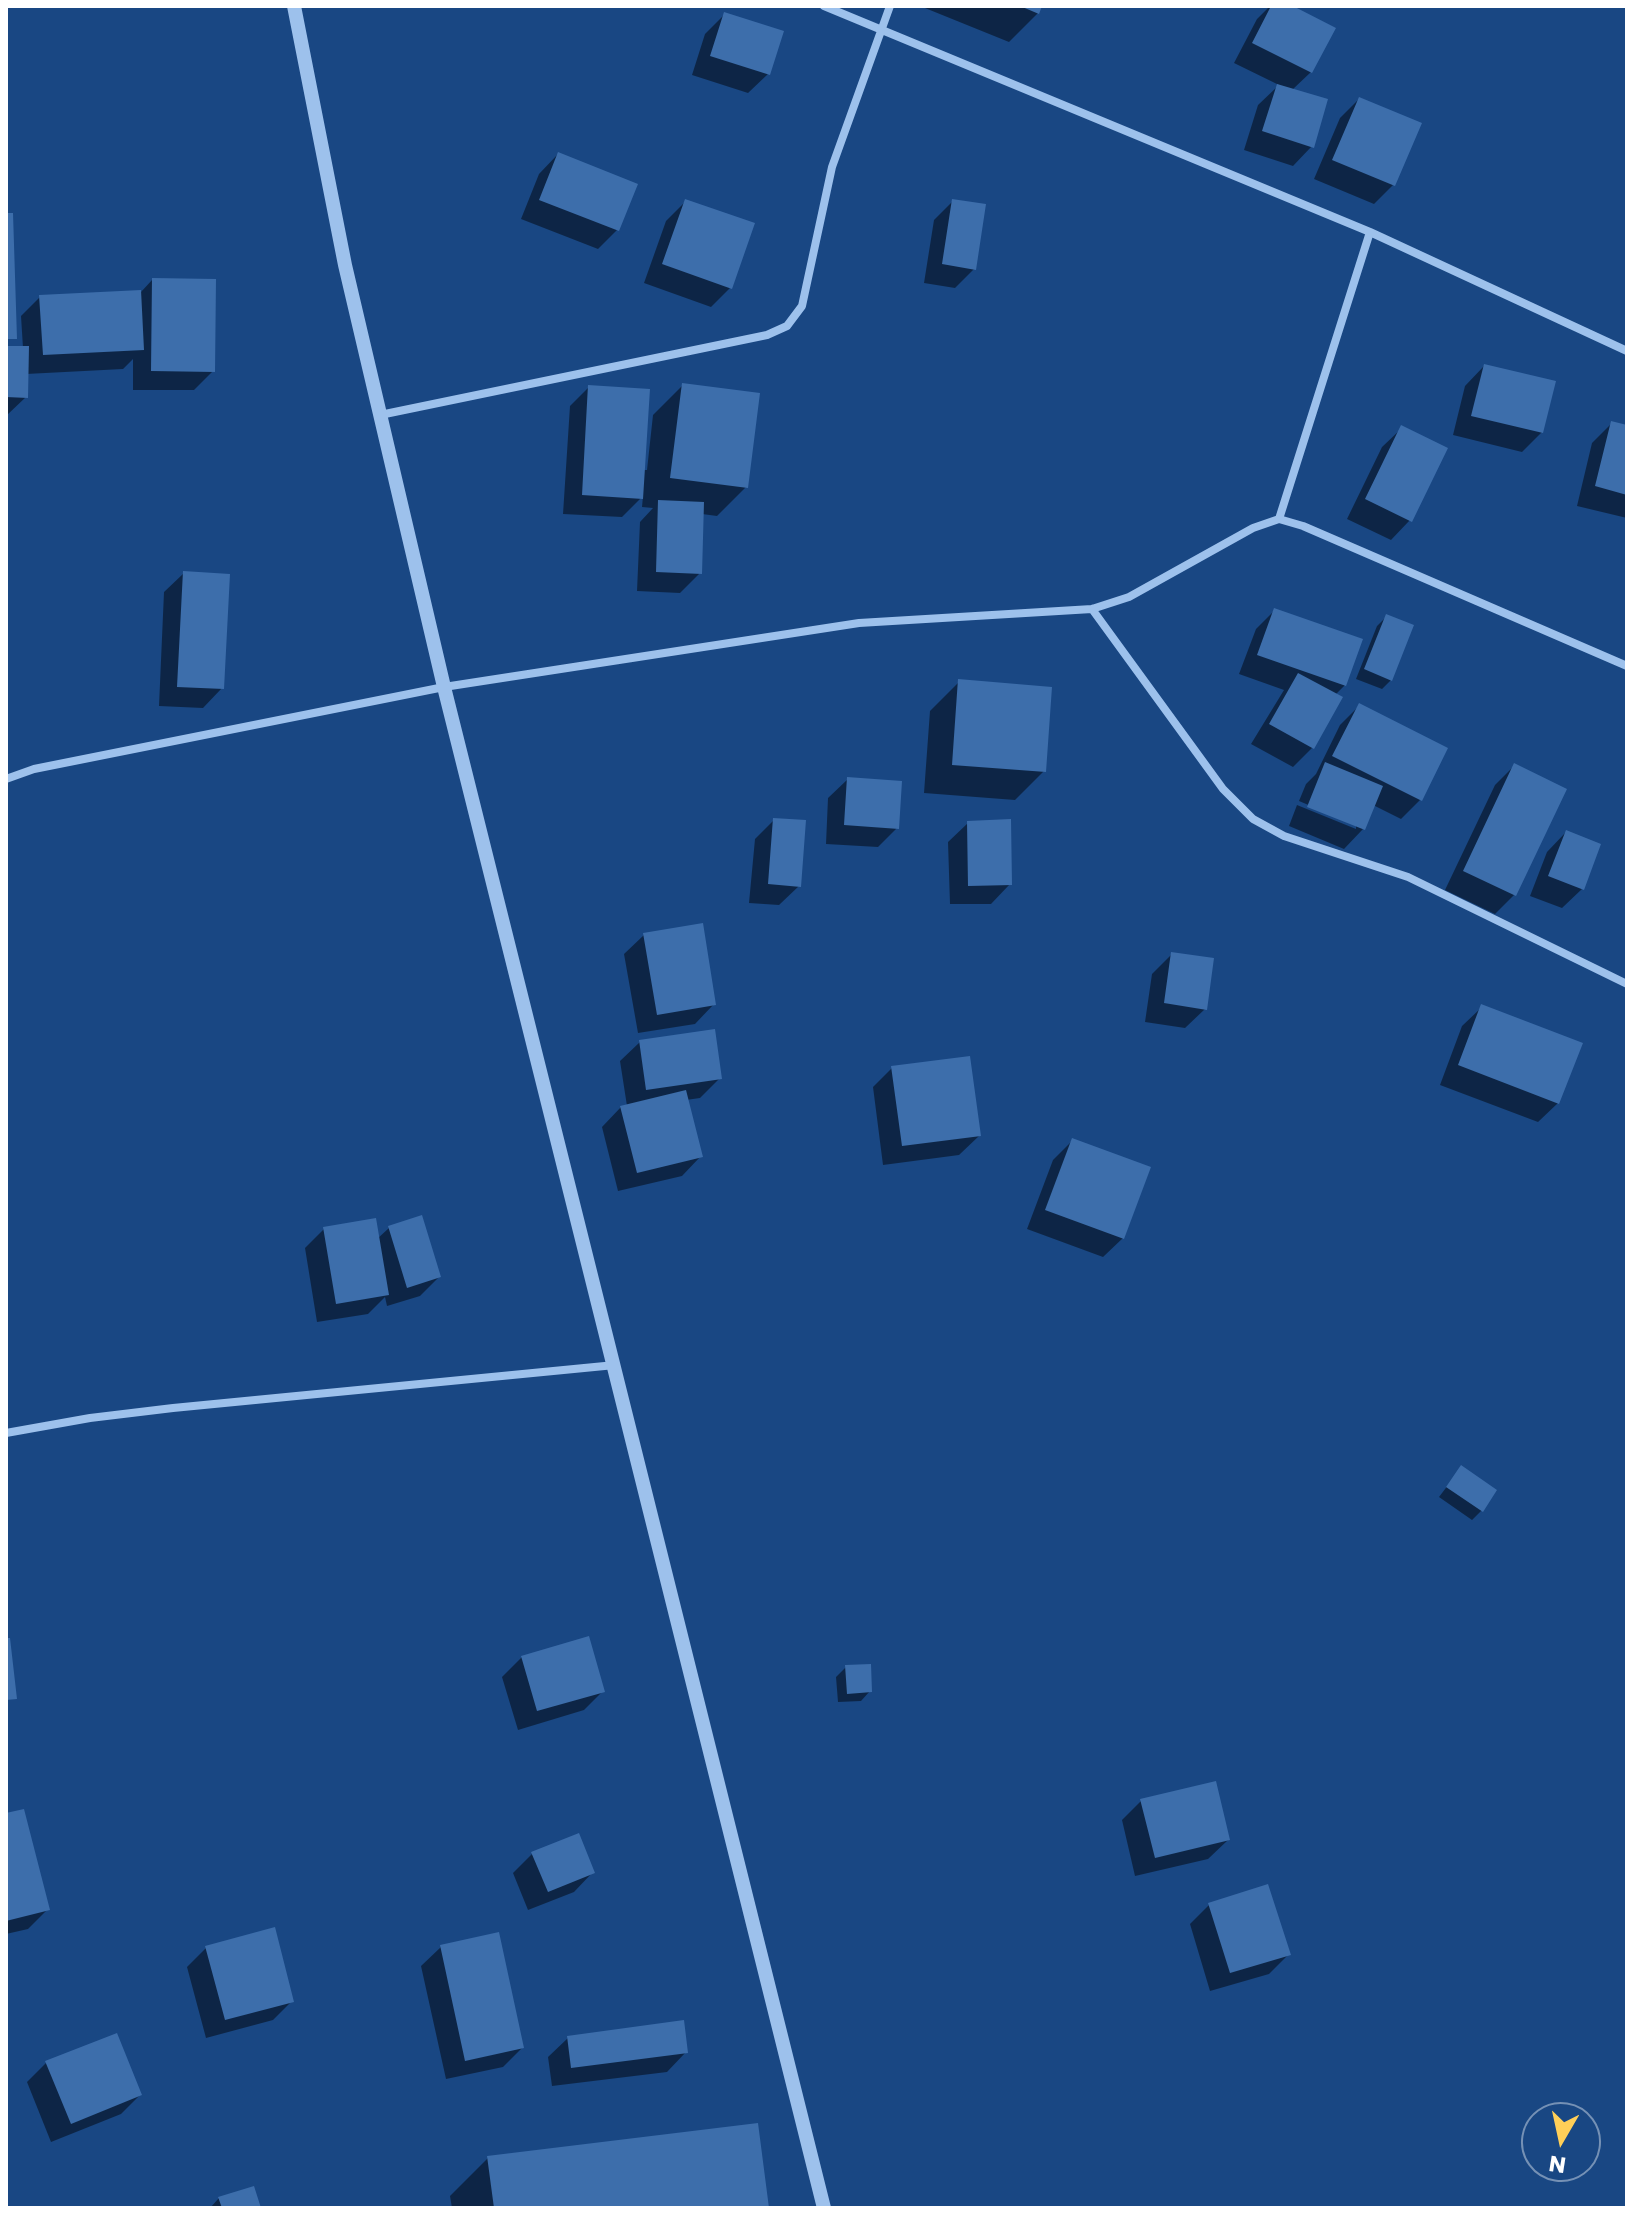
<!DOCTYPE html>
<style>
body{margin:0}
#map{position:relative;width:1633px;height:2214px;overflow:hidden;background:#194783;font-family:Poppins,sans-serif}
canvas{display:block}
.frame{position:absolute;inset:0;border:8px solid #fff;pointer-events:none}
.north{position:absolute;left:1521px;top:2102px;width:80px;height:80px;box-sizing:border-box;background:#194783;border:2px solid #7591b5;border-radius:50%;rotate:189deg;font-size:22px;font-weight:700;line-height:32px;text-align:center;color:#fff}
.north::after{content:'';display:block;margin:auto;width:28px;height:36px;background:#ffcf58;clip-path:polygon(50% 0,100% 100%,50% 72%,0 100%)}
</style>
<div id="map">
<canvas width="1633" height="2214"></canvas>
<div class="frame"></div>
<div class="north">N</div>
</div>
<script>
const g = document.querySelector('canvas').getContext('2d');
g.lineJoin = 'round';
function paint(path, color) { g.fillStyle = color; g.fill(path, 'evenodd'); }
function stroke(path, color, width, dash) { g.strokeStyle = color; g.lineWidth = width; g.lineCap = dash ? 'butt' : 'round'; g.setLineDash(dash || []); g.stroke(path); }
const shadow = new Path2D(`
 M920,6H1040L1038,13L1009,42Z
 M1270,6H1289L1311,72L1292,90L1312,146L1293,166L1244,150L1258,105L1279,85L1234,63L1257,19Z
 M725,14L768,74L748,93L692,75L705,34Z
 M1359,99L1393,185L1374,204L1314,179L1340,118Z
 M558,154L617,230L598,249L521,219L539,174Z
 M953,201L974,269L955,288L924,283L934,220Z
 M685,202L731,287L711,307L644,283L666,221Z
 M152,280L213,371L194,390H133V359L123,369L26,374V397L6,416V348H23L21,316L40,297L141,292Z
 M1484,366L1542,432L1522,452L1453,435L1465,386Z
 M682,386L746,487L717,516L702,514L700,573L680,593L637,591L640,522L653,508L642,507L643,496L622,517L563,514L570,406L589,387L643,470H647L653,415Z
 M1612,423L1627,427V518L1577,506L1592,443Z
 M1402,428L1410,520L1391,540L1347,519L1382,447Z
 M184,573L222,688L203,708L159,706L164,592Z
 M1275,610L1345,685L1335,695L1340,698L1312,748L1293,767L1251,744L1284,690L1239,674L1256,629Z
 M1386,617L1391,680L1382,689L1356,679L1377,626Z
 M959,682L1044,771L1015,800L924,793L930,711Z
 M1359,706L1421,799L1401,819L1373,805L1363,829L1344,849L1289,826L1297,805L1356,829V825L1299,801L1306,784L1316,774L1340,725Z
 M1514,766V895L1495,914L1445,890L1495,785Z
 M848,779L897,828L878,847L826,844L828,798Z
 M774,820L799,886L779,905L749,903L755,839Z
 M968,823L1010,884L991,904H950L948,842Z
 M1566,832L1582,889L1562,908L1530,896L1547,852Z
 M644,935L714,1004L695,1024L638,1033L624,954Z
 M1172,954L1205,1009L1185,1028L1145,1022L1152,974Z
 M1482,1007L1558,1103L1538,1122L1440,1085L1462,1026Z
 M640,1042L720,1078L700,1098L686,1100L701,1156L682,1176L618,1191L602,1127L621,1107L627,1106L620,1061Z
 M892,1068L979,1136L959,1155L883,1165L873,1087Z
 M1072,1141L1123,1238L1103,1257L1027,1229L1053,1160Z
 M389,1228L439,1277L420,1296L387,1306L385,1297L368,1314L317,1322L305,1248L324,1229L377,1239Z
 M1461,1468L1482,1510L1472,1520L1439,1497Z
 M522,1657L603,1691L584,1710L518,1730L502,1677Z
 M846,1667L870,1691L861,1701L838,1702L836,1677Z
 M1141,1801L1228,1840L1208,1859L1135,1876L1122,1820Z
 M6,1815L47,1910L28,1929L6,1934Z
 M532,1854L593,1872L574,1892L528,1910L513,1873Z
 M1209,1905L1289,1954L1269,1974L1210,1991L1190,1924Z
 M441,1947L522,2048L503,2067L446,2079L421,1966Z
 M206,1948L292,2001L273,2020L206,2038L187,1967Z
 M568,2038L686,2052L667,2072L552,2086L548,2057Z
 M46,2063L140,2095L121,2114L51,2142L27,2082Z
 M488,2158L767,2208H452L450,2196Z
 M219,2198L258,2208H210Z`);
const building = new Path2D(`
 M1020,6H1042L1039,14Z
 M1271,6H1293L1336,28L1312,73L1252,43Z
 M724,12L784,31L770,75L710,56Z
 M1277,84L1328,99L1314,148L1262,131Z
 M1359,97L1422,123L1395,186L1332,160Z
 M558,152L638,184L619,231L539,200Z
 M685,199L755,223L732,289L662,264Z
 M952,199L986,204L976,270L942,264Z
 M6,213H13L17,339H6Z
 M152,278L216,279L215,372L151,371Z
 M141,290L144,350L43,355L39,295Z
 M6,346H29L28,398L6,397Z
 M1484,364L1556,381L1543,433L1471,416Z
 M682,383L760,393L748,488L670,478Z
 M588,385L650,389L643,499L582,495Z
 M1611,421L1627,425V495L1595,486Z
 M1401,425L1448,448L1412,522L1365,499Z
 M658,500L704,502L702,574L656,572Z
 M183,571L230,574L224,689L177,687Z
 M1274,608L1363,639L1346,686L1257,655Z
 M1386,614L1414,625L1392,681L1364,669Z
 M1298,673L1343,697L1314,749L1269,724Z
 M958,679L1052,687L1046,772L952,765Z
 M1359,703L1448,748L1422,801L1332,756Z
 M1325,762L1383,786L1365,830L1307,807Z
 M1514,763L1567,789L1516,896L1463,871Z
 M847,777L902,781L899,829L844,825Z
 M773,818L806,820L801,887L768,884Z
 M1011,819L1012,885L968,886L967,821Z
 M1566,830L1601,844L1584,890L1548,876Z
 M703,923L716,1005L657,1015L643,933Z
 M1171,952L1214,958L1207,1010L1164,1003Z
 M1481,1004L1583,1043L1559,1104L1458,1065Z
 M715,1029L722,1079L646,1090L639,1040Z
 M970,1056L981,1136L902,1146L891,1066Z
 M686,1090L703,1157L637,1173L620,1106Z
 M1072,1138L1151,1167L1124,1239L1045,1210Z
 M422,1215L441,1277L407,1288L388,1226Z
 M376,1218L389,1295L336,1304L323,1227Z
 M1461,1465L1497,1490L1483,1512L1446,1487Z
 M589,1636L605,1692L537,1711L521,1656Z
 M6,1638H10L17,1699L6,1700Z
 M871,1664L872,1692L847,1694L845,1665Z
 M1216,1781L1230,1840L1155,1858L1140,1799Z
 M24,1809L50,1910L6,1921V1813Z
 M579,1833L595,1873L548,1892L531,1852Z
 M1268,1884L1291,1955L1230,1973L1208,1903Z
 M275,1927L294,2002L225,2020L205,1946Z
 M499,1932L524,2048L465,2061L440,1945Z
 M684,2020L688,2053L571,2068L567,2036Z
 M117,2033L142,2095L71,2124L45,2061Z
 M758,2123L769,2208H494L487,2156Z
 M254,2186L261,2208H222L218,2197Z`);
const minor = new Path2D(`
 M824,6L1370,232L1627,351
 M380,415L767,335L787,326L802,306L832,167L890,6
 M1279,519L1370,232
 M1092,609L1223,789L1253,819L1284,836L1408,877L1627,984
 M6,779L34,769L444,687L859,623L1092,609L1129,597L1253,528L1279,519L1303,526L1627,666
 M6,1433L90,1418L173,1408L615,1365`);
const tertiary = new Path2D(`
 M294,6L345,265L444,687L824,2208`);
paint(shadow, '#0007');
paint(building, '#3d6eab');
stroke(minor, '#9dc1ec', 8);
stroke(tertiary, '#9dc1ec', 14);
</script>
